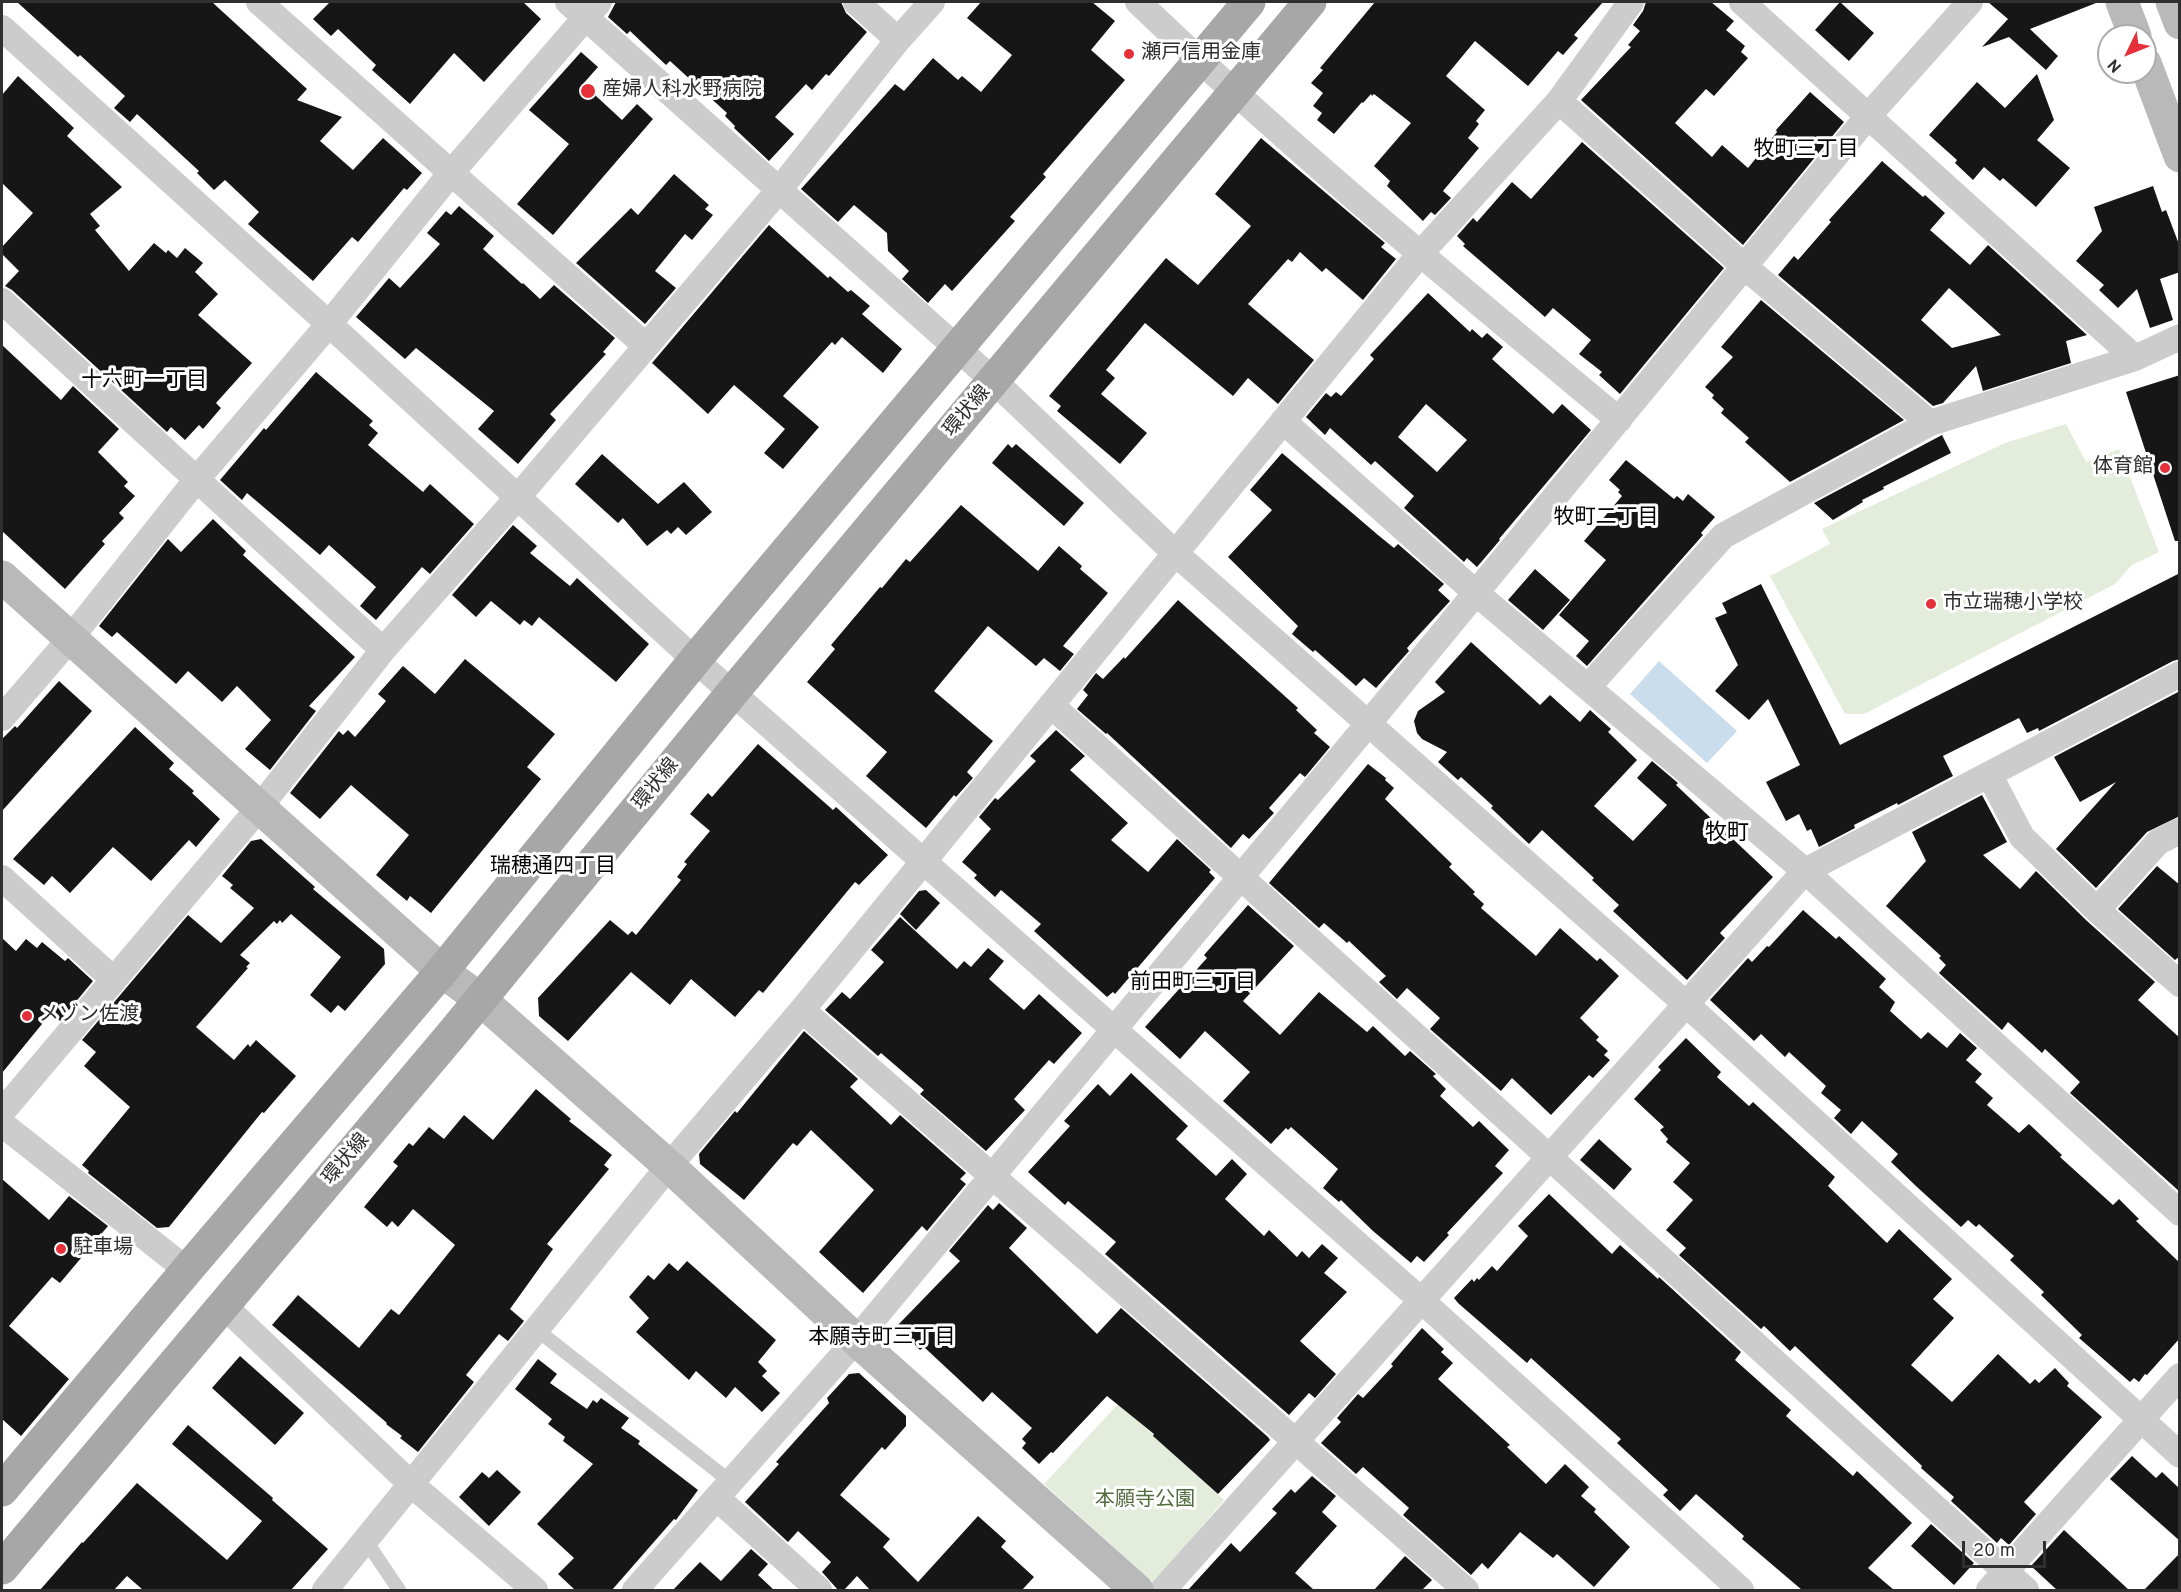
<!DOCTYPE html>
<meta charset="utf-8">
<style>
body{margin:0}
#map{position:relative;width:2181px;height:1592px;overflow:hidden;background:#fff;font-family:Overpass,sans-serif}
canvas{display:block}
.frame{position:absolute;inset:0;border:3px solid #2f2f2f;pointer-events:none}
.north{position:absolute;left:2097px;top:24px;width:60px;height:60px;box-sizing:border-box;background:#fff;border:2px solid #acacac;border-radius:50%;rotate:227deg;font-size:16px;font-weight:700;line-height:24px;text-align:center;color:#2f2f2f}
.north::after{content:'';display:block;margin:auto;width:21px;height:27px;background:#e63039;clip-path:polygon(50% 0,100% 100%,50% 72%,0 100%)}
.scale{position:absolute;left:1962px;top:1541px;width:84px;height:27px;box-sizing:border-box;border:3px solid #2f2f2f;border-top:0;padding-left:8px;font-size:18px;line-height:21px;white-space:nowrap;color:#2f2f2f;-webkit-text-stroke:4px #fff;paint-order:stroke}
</style>
<div id="map">
<canvas width="2181" height="1592"></canvas>
<div class="frame"></div>
<div class="north">N</div>
<div class="scale">20 m</div>
</div>
<script>
const g = document.querySelector('canvas').getContext('2d');
g.lineJoin = 'round';
function paint(path, color) { g.fillStyle = color; g.fill(path, 'evenodd'); }
function stroke(path, color, width, dash) { g.strokeStyle = color; g.lineWidth = width; g.lineCap = dash ? 'butt' : 'round'; g.setLineDash(dash || []); g.stroke(path); }
function drawText(font, color, halo, rows, align = 'center') {
  g.font = font + ' Overpass,"Noto Sans JP",sans-serif'; g.lineWidth = 6; g.setLineDash([]); g.textBaseline = 'middle'; g.strokeStyle = halo; g.fillStyle = color; for (const [text, x, y, turn = 0] of rows) {
    g.save(); g.translate(x, y); g.rotate((+turn || 0) * Math.PI / 180); g.textAlign = isNaN(turn) ? turn : align; if (halo) g.strokeText(text, 0, 0); g.fillText(text, 0, 0); g.restore();
  }
}
const green = new Path2D(`
 M2066,424L2086,462L2119,449L2159,552L2132,565L2115,584L1864,714H1845L1770,576L1830,544L1822,529L2005,443Z
 M1119,1403L1224,1500L1154,1583L1044,1484Z`);
const water = new Path2D(`
 M1659,661L1737,731L1707,763L1630,694Z`);
const building = new Path2D(`
 M17,2H212L307,89L297,100L342,117L320,141L353,170L383,138L422,173L407,190L404,188L358,242L352,237L313,281L248,224L259,212L241,195L225,180L214,190L197,173L199,171L137,114L130,122L114,108L125,96L80,55L78,57Z
 M330,2H523L541,19L484,82L454,53L410,104L372,70L376,65L338,29L331,36L313,19Z
 M616,2H841L846,13L867,32L829,76L826,74L812,90L806,84L775,117L794,134L769,161L734,128L735,126L725,116L727,113L670,61L666,65L630,31L627,34L608,17Z
 M981,2H1092L1115,21L1091,50L1125,80L1043,174L1046,177L1010,217L1015,221L952,291L945,284L928,303L902,279L909,271L888,251L887,233L854,205L838,222L801,189L895,84L904,91L933,58L958,80L962,76L981,92L1012,55L967,18Z
 M1375,2H1603L1574,35L1578,38L1563,55L1558,51L1528,86L1475,41L1446,76L1485,110L1476,121L1479,124L1468,138L1479,148L1443,191L1451,198L1435,215L1431,212L1423,221L1387,186L1390,181L1374,166L1411,123L1374,94L1372,96L1371,94L1363,103L1362,102L1334,134L1317,120L1322,113L1313,106L1323,93L1311,83L1323,70L1320,68Z
 M1646,2H1711L1734,21L1726,30L1745,46L1741,52L1748,58L1714,96L1706,89L1675,123L1712,157L1722,145L1748,168L1777,132L1776,130L1810,92L1844,122L1743,245L1581,100L1631,47L1628,45L1640,31L1633,25L1643,11Z
 M1840,2L1874,33L1849,61L1815,30Z
 M1988,2H2096V3L2030,29L2058,56L2046,70L2009,37L1982,47L2008,19Z
 M581,52L598,67L583,84L622,120L637,104L653,119L553,235L517,204L569,144L529,110Z
 M2037,74L2054,120L2037,140L2070,168L2036,207L2003,178L2000,181L1984,167L1973,180L1955,163L1957,160L1929,135L1977,82L2005,108Z
 M18,76L74,128L67,136L122,187L90,214L100,226L95,230L129,271L154,243L166,253L168,250L177,258L185,248L203,263L195,272L218,294L198,315L252,363L216,403L221,408L203,429L199,425L185,440L171,427L167,432L12,290L5,286L19,271L2,254V247L33,213L2,183V95Z
 M1261,138L1385,243L1381,247L1396,259L1363,300L1326,268L1322,272L1300,252L1292,262L1288,259L1248,304L1314,360L1278,404L1248,378L1233,396L1145,323L1106,370L1115,378L1101,394L1147,433L1120,464L1057,411L1061,406L1049,396L1166,258L1198,285L1251,226L1215,194Z
 M1582,142L1724,268L1620,394L1599,375L1602,372L1579,354L1591,340L1553,308L1545,317L1463,246L1465,244L1457,236L1473,218L1477,222L1512,182L1531,199Z
 M1882,161L1923,197L1925,195L1945,213L1930,230L1970,265L1988,245L2087,335L2066,341L2071,363L1983,391L1976,366L1943,403L1933,406L1778,275L1794,256L1798,260L1831,222L1829,220ZM1949,288L2001,335L1952,348L1921,320Z
 M674,174L709,205L705,209L713,215L692,240L685,234L655,271L676,288L645,324L576,263L631,208L638,215Z
 M2153,186L2162,212L2166,210L2180,247V272L2160,279L2173,320L2150,328L2137,289L2118,308L2099,290L2104,285L2076,261L2102,231L2094,207Z
 M459,206L494,236L483,249L522,284L523,283L540,299L554,285L615,338L603,352L606,354L550,414L556,420L518,464L478,429L494,411L416,348L405,359L356,317L389,278L400,288L440,244L427,233L446,211L451,215Z
 M769,225L828,278L830,276L848,292L851,290L870,306L862,314L902,349L883,373L842,337L835,345L832,342L783,396L819,427L783,469L764,453L785,429L734,385L708,414L652,363Z
 M1428,293L1470,332L1472,329L1482,338L1487,333L1503,347L1492,359L1553,414L1562,404L1591,430L1499,539L1500,540L1477,567L1467,558L1464,562L1404,508L1414,496L1375,461L1371,465L1330,428L1325,435L1306,417L1326,393L1331,397L1336,392L1341,396L1374,359L1370,355ZM1426,404L1467,440L1437,472L1398,437Z
 M1761,300L1904,420L1790,482L1745,442L1749,438L1721,413L1724,409L1712,398L1714,395L1705,387L1733,357L1721,347Z
 M2,345L61,400L73,386L119,429L98,452L128,482L124,486L135,496L119,513L124,518L102,541L105,544L65,589L2,531Z
 M316,372L373,421L369,425L378,433L368,445L423,492L430,484L474,524L430,574L422,567L376,620L360,606L376,587L329,545L320,555L247,493L242,500L220,480L264,428L266,430Z
 M2180,375V541H2175L2126,392Z
 M1942,435L1951,453L1883,487L1884,489L1862,500L1863,502L1833,520L1814,503Z
 M1008,444L1012,448L1016,444L1084,503L1064,526L992,463Z
 M1282,453L1378,535L1394,548L1398,544L1444,584L1438,590L1450,601L1407,648L1409,651L1376,688L1364,678L1356,686L1315,650L1313,652L1292,634L1298,626L1228,557L1272,510L1250,490Z
 M602,454L658,504L684,482L712,512L686,535L678,527L671,534L667,530L647,546L623,518L618,523L575,484Z
 M1626,460L1674,499L1677,496L1683,501L1688,494L1715,517L1701,533L1703,535L1587,666L1576,656L1589,641L1559,615L1606,560L1584,541L1622,496L1618,492L1620,490L1609,480Z
 M961,505L1038,571L1059,546L1082,566L1080,569L1108,593L1063,646L1074,654L1060,671L1044,658L1036,666L988,626L934,691L993,741L967,772L973,778L956,797L954,795L926,828L866,776L887,752L807,682L835,649L831,645L880,587L882,588L906,559L910,562Z
 M213,519L246,551L243,555L355,657L309,706L316,711L270,770L245,749L271,720L237,686L222,702L188,671L176,684L117,632L112,637L99,626L168,539L181,552Z
 M513,525L537,546L530,553L570,586L577,578L649,644L616,682L539,617L532,626L524,620L520,625L491,601L476,617L452,595Z
 M1535,569L1570,600L1543,630L1508,600Z
 M2180,573V659L2173,661L2039,731L2038,728L2027,733L2019,718L1943,756L1953,776L1898,805L1897,803L1854,825L1855,828L1819,847L1811,829L1807,831L1799,814L1786,821L1766,782L1800,765L1768,699L1749,720L1715,691L1738,665L1715,618L1727,613L1722,603L1761,584L1840,745Z
 M1178,600L1298,708L1296,710L1317,730L1314,733L1330,747L1305,777L1300,773L1269,808L1274,813L1249,839L1243,834L1231,848L1107,733L1106,734L1077,709L1088,695L1083,690L1096,673L1103,679L1124,657L1125,659Z
 M1471,642L1540,705L1550,695L1580,722L1590,710L1611,729L1608,732L1637,760L1594,806L1633,841L1667,805L1637,778L1652,761L1678,783L1676,785L1773,877L1720,933L1725,938L1687,980L1613,911L1619,905L1592,880L1594,878L1542,830L1529,844L1491,808L1493,806L1461,777L1458,780L1438,762L1447,752L1422,739L1417,733L1414,721L1418,711L1445,692L1435,682Z
 M465,659L555,734L527,767L541,779L431,913L410,896L407,901L376,875L409,835L351,785L320,819L290,793L339,731L343,735L348,730L355,737L386,701L378,694L403,666L435,694Z
 M59,681L92,711L2,811V739L15,726L17,728Z
 M2180,691V816L2147,832L2096,888L2056,849L2116,782L2080,802L2054,757Z
 M135,727L174,763L169,769L194,791L192,793L220,819L196,847L189,840L151,881L113,847L70,893L52,876L44,885L13,859Z
 M1056,730L1085,756L1070,770L1128,823L1111,840L1148,872L1177,839L1211,870L1209,872L1215,878L1115,994L1113,992L1107,997L1034,931L1041,924L1001,890L995,897L974,878L977,875L962,862L991,829L979,817L995,798L998,800L1036,761L1030,756Z
 M758,744L833,810L836,807L888,855L859,885L855,882L763,993L759,990L735,1017L691,979L670,1005L631,972L568,1041L539,1016L538,998L610,920L628,935L632,931L636,935L681,880L677,877L687,864L684,862L710,831L690,814L708,793L712,797Z
 M1368,764L1386,778L1385,780L1394,788L1385,799L1452,864L1449,867L1475,892L1473,894L1484,904L1481,908L1536,956L1560,928L1597,961L1600,958L1619,976L1580,1018L1599,1037L1596,1040L1608,1051L1604,1055L1610,1060L1593,1078L1589,1075L1551,1115L1512,1078L1501,1091L1430,1029L1440,1018L1407,988L1397,999L1379,982L1386,976L1349,941L1347,943L1324,923L1319,928L1269,883Z
 M1982,795L2007,842L1983,855L2020,889L2036,871L2087,921L2155,982L2138,1000L2180,1038V1192L2070,1093L2080,1082L2045,1049L2042,1053L2008,1022L2002,1030L1939,973L1946,965L1939,958L1941,956L1886,906L1926,861L1912,832Z
 M261,839L315,887L313,889L384,949L385,964L345,1011L338,1005L331,1013L310,995L341,957L291,914L282,923L280,920L277,924L274,921L240,955L250,963L246,967L248,968L196,1027L234,1060L248,1044L250,1047L256,1040L296,1076L264,1113L262,1112L169,1227L157,1228L88,1173L89,1171L82,1165L130,1107L84,1066L96,1052L82,1040L188,915L221,943L254,908L230,888L233,885L222,876L251,841Z
 M2157,866L2180,885V956L2175,960L2118,909Z
 M926,890L940,903L916,930L900,914L919,891Z
 M1248,905L1294,946L1243,1001L1280,1035L1319,992L1367,1032L1373,1026L1405,1056L1410,1051L1436,1074L1433,1076L1446,1089L1440,1096L1473,1127L1479,1121L1509,1150L1495,1166L1503,1173L1447,1233L1449,1235L1424,1262L1417,1256L1411,1263L1373,1231L1341,1200L1339,1202L1323,1188L1338,1169L1291,1127L1288,1130L1286,1128L1271,1144L1223,1101L1250,1072L1205,1031L1180,1059L1145,1027L1207,958L1204,955Z
 M1803,910L1836,939L1839,936L1886,979L1879,987L1895,1002L1890,1011L1921,1039L1928,1032L1947,1048L1960,1033L1977,1048L1966,1060L1982,1074L1975,1082L1993,1098L1987,1105L2019,1133L2029,1124L2062,1155L2060,1157L2113,1205L2119,1199L2139,1219L2136,1221L2180,1263V1338L2147,1375L2145,1374L2139,1382L2134,1378L2130,1382L2079,1338L2082,1335L2041,1295L2044,1292L2010,1260L2014,1256L1979,1224L1976,1227L1968,1220L1961,1227L1917,1187L1891,1162L1898,1154L1862,1121L1851,1134L1834,1118L1841,1110L1821,1093L1826,1086L1789,1052L1785,1057L1761,1034L1754,1041L1710,1000L1748,958L1752,962L1767,946L1769,947Z
 M900,917L957,969L964,961L971,967L988,948L1004,961L989,979L1024,1010L1039,994L1082,1033L1054,1064L1049,1060L1014,1099L1025,1110L986,1151L920,1094L924,1090L881,1053L878,1056L825,1010L842,992L850,999L884,962L871,950Z
 M2,938L16,951L26,939L37,948L42,942L65,961L68,958L93,981L60,1021L51,1013L2,1073Z
 M804,1031L858,1079L850,1087L891,1125L900,1115L966,1173L960,1179L966,1184L927,1231L922,1226L863,1293L819,1252L874,1190L811,1130L797,1146L793,1143L744,1200L700,1164L699,1154L735,1111L737,1113Z
 M1686,1038L1721,1072L1717,1077L1749,1106L1753,1102L1835,1177L1828,1186L1887,1243L1899,1229L1952,1279L1933,1299L1954,1318L1911,1365L1952,1402L1998,1354L2030,1384L2035,1379L2039,1383L2055,1368L2069,1383L2067,1386L2102,1417L2024,1502L2036,1514L2009,1545L2001,1538L1997,1543L1951,1501L1954,1497L1921,1468L1922,1466L1795,1346L1790,1351L1764,1326L1761,1329L1679,1255L1686,1248L1666,1230L1693,1200L1673,1182L1690,1163L1666,1142L1668,1139L1660,1130L1664,1127L1634,1099L1661,1070L1658,1067Z
 M1131,1073L1188,1126L1176,1139L1216,1176L1232,1159L1247,1174L1225,1199L1264,1236L1269,1230L1297,1257L1302,1251L1309,1258L1322,1244L1338,1258L1324,1273L1347,1292L1300,1341L1336,1374L1315,1398L1309,1393L1289,1415L1105,1254L1116,1242L1068,1201L1065,1205L1028,1172L1070,1126L1064,1121L1098,1084L1110,1096Z
 M536,1089L571,1119L569,1121L612,1155L604,1165L609,1169L547,1244L553,1249L510,1309L524,1321L508,1341L499,1334L466,1375L474,1382L418,1452L400,1438L402,1436L386,1424L387,1423L272,1325L298,1295L359,1348L391,1309L399,1315L455,1245L413,1209L398,1227L392,1221L387,1227L364,1207L398,1166L393,1162L409,1143L413,1146L429,1127L444,1139L464,1115L493,1140Z
 M1599,1139L1632,1169L1614,1190L1580,1160Z
 M2,1179L49,1220L69,1196L108,1226L60,1283L52,1277L9,1326L69,1379L21,1436L2,1419Z
 M1549,1194L1612,1254L1620,1245L1658,1279L1659,1277L1741,1352L1735,1360L1791,1410L1786,1416L1853,1476L1857,1471L1912,1523L1868,1568L1894,1590H1802L1742,1539L1744,1536L1696,1494L1680,1511L1663,1495L1668,1490L1617,1443L1621,1439L1531,1358L1527,1363L1458,1303L1454,1298L1472,1279L1474,1282L1477,1278L1479,1280L1492,1266L1497,1271L1528,1236L1518,1226Z
 M999,1203L1027,1228L1009,1248L1097,1334L1121,1308L1268,1437L1270,1440L1218,1494L1153,1436L1154,1434L1107,1396L1053,1453L1051,1452L1039,1464L1022,1448L1026,1443L1022,1439L1032,1428L992,1392L983,1402L924,1347L920,1350L897,1326L960,1261L949,1251L988,1205L993,1210Z
 M687,1261L776,1340L758,1362L767,1371L762,1376L780,1393L762,1412L735,1387L726,1398L696,1371L689,1380L636,1332L649,1318L629,1297L648,1275L654,1280L669,1263L678,1271Z
 M1422,1328L1444,1349L1441,1352L1453,1363L1438,1379L1510,1445L1507,1447L1546,1484L1565,1464L1589,1487L1581,1496L1596,1509L1594,1512L1630,1547L1594,1587L1557,1554L1553,1558L1520,1532L1488,1569L1482,1563L1471,1575L1403,1515L1409,1508L1363,1467L1356,1474L1321,1443L1341,1422L1337,1418L1358,1394L1363,1398L1393,1366L1391,1364Z
 M240,1356L304,1413L275,1445L212,1388Z
 M538,1359L557,1374L550,1383L587,1409L593,1400L597,1403L601,1398L629,1418L621,1428L640,1441L638,1444L698,1490L676,1520L674,1519L612,1590H575L558,1574L574,1558L537,1524L593,1464L563,1441L565,1437L548,1424L552,1419L515,1389Z
 M859,1373L906,1416V1426L885,1450L882,1447L840,1495L890,1539L883,1547L918,1582L978,1516L1006,1541L1001,1547L1034,1577L1022,1590H870L857,1576L844,1590H838L822,1572L831,1562L798,1531L788,1542L745,1502L779,1464L776,1462L829,1403L827,1398L849,1374Z
 M188,1425L273,1498L272,1500L328,1549L291,1590H143L127,1576L114,1590H40L82,1542L83,1543L137,1483L227,1560L262,1521L172,1444Z
 M2132,1456L2156,1478L2162,1472L2180,1489V1541L2110,1479Z
 M497,1470L521,1492L489,1526L459,1497L482,1472L489,1478Z
 M1312,1476L1336,1496L1322,1512L1337,1526L1295,1573L1314,1590H1188L1231,1543L1240,1552L1277,1513L1272,1509L1291,1489L1295,1493Z
 M1931,1524L1974,1563L1954,1585L1911,1546Z
 M2064,1530L2129,1590H2057L2031,1566Z
 M751,1549L768,1564L758,1575L774,1590H673L700,1562L721,1581Z
 M2180,1553V1590H2144Z
 M1405,1556L1432,1580L1422,1590H1374Z`);
const lane = new Path2D(`
 M537,1330L731,1482
 M366,1541L399,1590`);
const street = new Path2D(`
 M259,2L646,346
 M568,2L994,381L1175,553L1686,1004L2180,1455
 M856,2L898,40
 M1138,2C1291,149 1456,284 1619,420
 M1742,2L2135,358L2180,337
 M2,28L329,324L695,660L1422,1301L1741,1590
 M1559,101L1745,267L1930,423
 M2,301L383,650
 M1283,421L1476,593L1805,871L2180,1213
 M1588,687L1723,536L1930,423L2135,358
 M1051,705L2026,1590
 M2,718L70,639L197,479L329,324L451,173L599,2
 M1989,774L2022,837L2097,910L2180,984
 M2,878L114,980
 M2097,910L2158,842L2180,831
 M802,1010L1466,1590
 M2,1112L259,808L383,650L517,498L779,190L898,40L932,2
 M2,1124L187,1270
 M224,1306L412,1485L535,1590
 M717,1498L819,1590
 M325,1590L669,1166L802,1010L1420,254L1559,101L1631,2
 M635,1590L856,1340L1368,724L1869,115L1970,2
 M1163,1590L1805,871L2180,674
 M1989,1590L2180,1376`);
const secondary = new Path2D(`
 M2122,2L2135,36
 M2172,2L2180,23
 M2145,63L2180,156
 M2,577L442,971L481,1000L669,1166L856,1340L1137,1590`);
const primary = new Path2D(`
 M2,1490L187,1270L442,971L695,660L1249,2
 M2,1568L452,1034L732,693L1310,2`);
const markers = [
 [1129,54,6,"#e63039"],
 [588,91,8,"#e63039"],
 [2165,468,6,"#e63039"],
 [1931,604,6,"#e63039"],
 [27,1016,6,"#e63039"],
 [61,1249,6,"#e63039"]
];
const poiNames = [
 ["瀬戸信用金庫",1141,54],
 ["産婦人科水野病院",602,91],
 ["体育館",2153,468,"right"],
 ["市立瑞穂小学校",1943,604],
 ["メゾン佐渡",39,1016],
 ["駐車場",73,1249]
];
const streetNames = [
 ["環状線",968,412,-50],
 ["環状線",657,785,-51],
 ["環状線",347,1160,-50]
];
const parkNames = [
 ["本願寺公園",1145,1501]
];
const neighbourhoodNames = [
 ["牧町三丁目",1806,151],
 ["十六町一丁目",144,382],
 ["牧町二丁目",1606,519],
 ["瑞穂通四丁目",553,868],
 ["前田町三丁目",1193,984],
 ["本願寺町三丁目",882,1339]
];
const quarterNames = [
 ["牧町",1727,835]
];
paint(green, '#e4ecdc');
paint(water, '#c9ddec');
paint(building, '#161616');
stroke(lane, '#ccc', 14);
stroke(street, '#ccc', 26);
stroke(secondary, '#b9b9b9', 33);
stroke(primary, '#a7a7a7', 33);
for (const [x, y, r, color] of markers) { const dot = new Path2D(); dot.arc(x, y, r, 0, 2 * Math.PI); g.fillStyle = color; g.fill(dot); stroke(dot, '#fff', 2); }
drawText('20px', '#2f2f2f', '#fff', poiNames, 'left');
drawText('20px', '#2f2f2f', '#fff', streetNames);
drawText('20px', '#516b3c', '#fff', parkNames);
drawText('21px', '#000', '#fff', neighbourhoodNames);
drawText('22px', '#000', '#fff', quarterNames);
</script>
